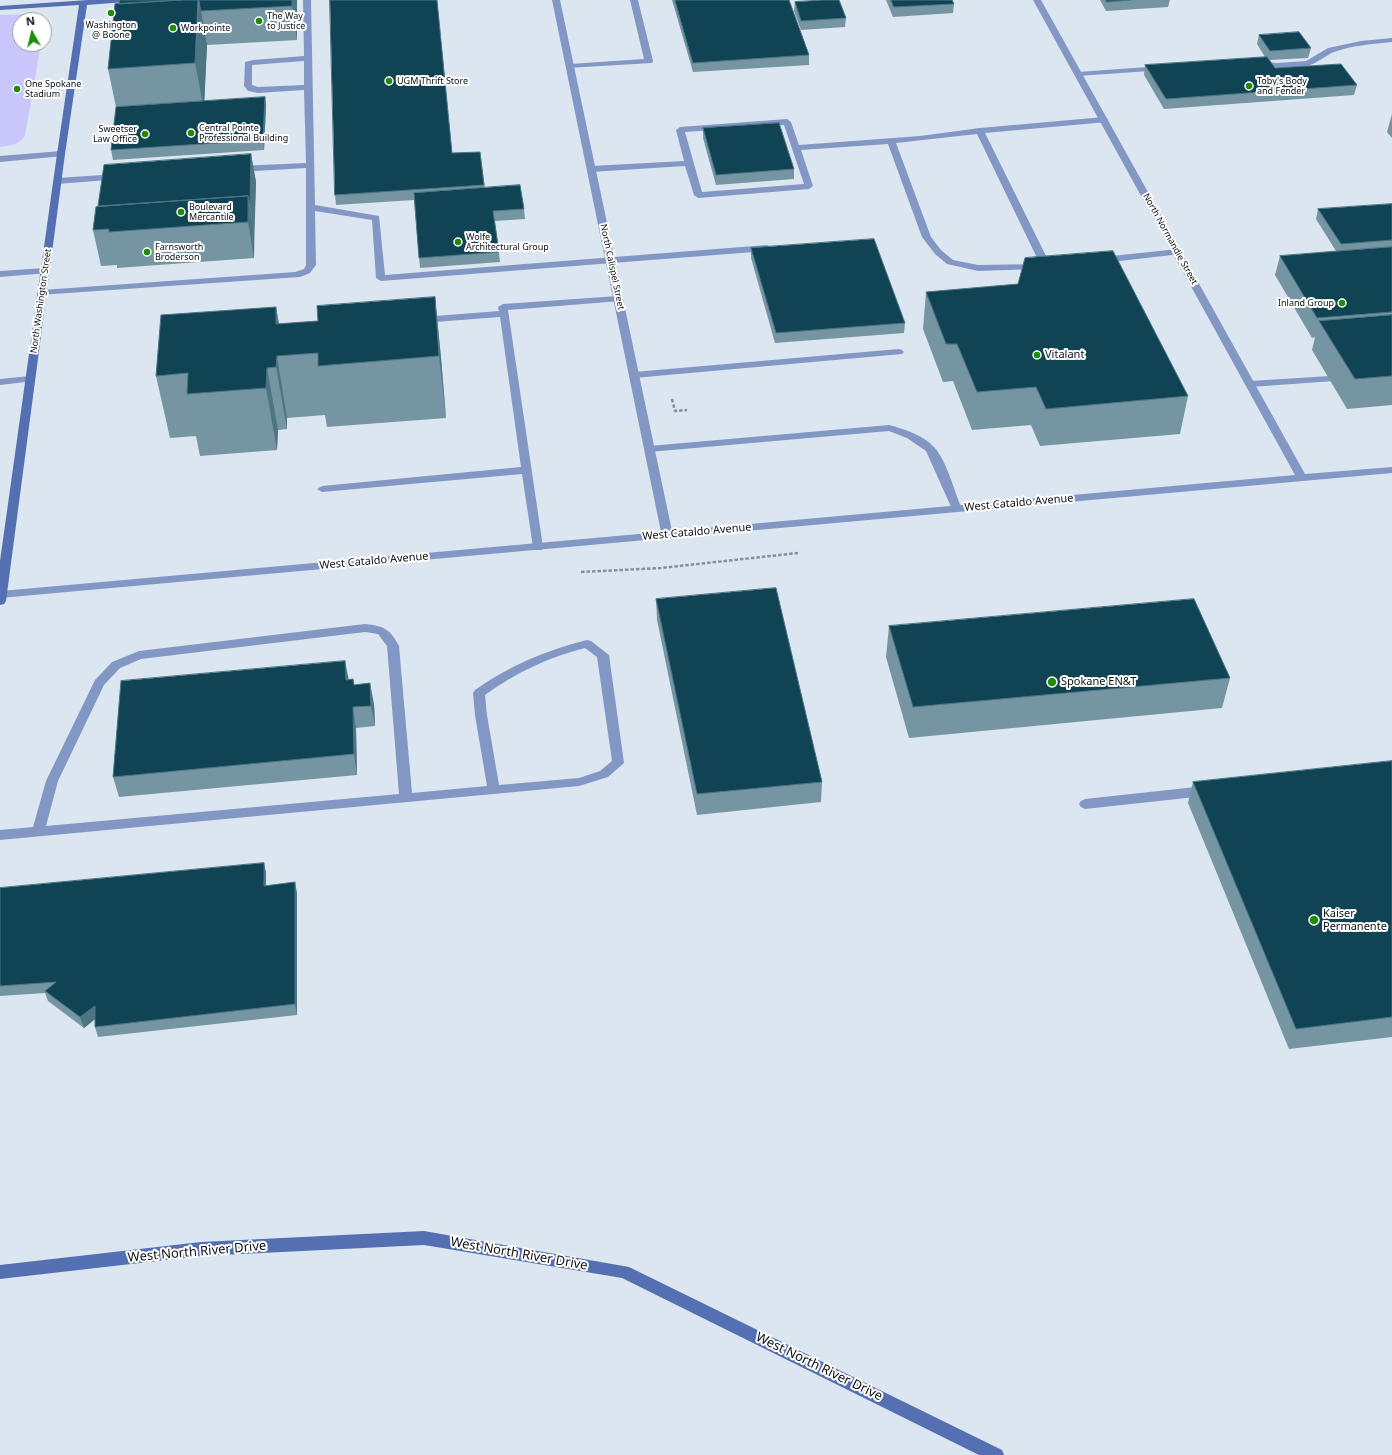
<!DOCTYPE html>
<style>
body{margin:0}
#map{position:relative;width:1392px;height:1455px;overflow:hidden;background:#dce6f0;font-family:"Noto Sans",sans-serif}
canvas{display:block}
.north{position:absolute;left:12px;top:12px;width:40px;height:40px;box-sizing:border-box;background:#fff;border:1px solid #9e9fa1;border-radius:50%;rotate:352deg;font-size:11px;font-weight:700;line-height:16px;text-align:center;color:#0c1013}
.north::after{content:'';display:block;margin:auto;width:14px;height:18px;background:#208b08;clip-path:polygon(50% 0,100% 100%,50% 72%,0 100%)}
</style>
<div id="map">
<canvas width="1392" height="1455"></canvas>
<div class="north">N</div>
</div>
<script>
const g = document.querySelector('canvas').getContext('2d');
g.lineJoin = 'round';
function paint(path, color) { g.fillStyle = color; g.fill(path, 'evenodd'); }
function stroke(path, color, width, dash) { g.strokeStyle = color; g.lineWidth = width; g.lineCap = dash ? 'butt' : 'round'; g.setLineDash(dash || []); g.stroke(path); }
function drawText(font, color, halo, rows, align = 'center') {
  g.font = font + ' "Noto Sans",sans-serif'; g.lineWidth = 4; g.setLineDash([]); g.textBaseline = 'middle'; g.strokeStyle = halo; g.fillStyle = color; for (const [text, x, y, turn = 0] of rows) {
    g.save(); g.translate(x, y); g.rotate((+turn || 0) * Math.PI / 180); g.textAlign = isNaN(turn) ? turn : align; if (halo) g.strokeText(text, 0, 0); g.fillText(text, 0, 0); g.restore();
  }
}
const green = new Path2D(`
 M30,14L39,16L45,20L44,30V20H20V44H41L25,135C22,144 9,146 0,147V15Z`);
const path = new Path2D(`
 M672,399L675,411L687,410
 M581,572L661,568L798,553`);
const lane = new Path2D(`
 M303,0H311L315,205L379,216L385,275L767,245L772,248L767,251L381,281L376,278L372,220L315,211L316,265L310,273L300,277L39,295L37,293L39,291L42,290L295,272L304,269L306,265V168L238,172L234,169L238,166L306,163L304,90L258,93L248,91L244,86L245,62L253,60L304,56ZM304,61V85L258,87L252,85V65Z
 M630,0H638L653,61L652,63L567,68L566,66L567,64H570L644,59Z
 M1392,38V42C1373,44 1353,45 1334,52C1326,55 1319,62 1310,65C1301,68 1260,69 1253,63L1257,61L1277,63L1306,61L1328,48L1361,41Z
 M1161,66L1165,68L1164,70L1078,76L1074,74L1078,72Z
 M1104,117L1107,118L1108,120L1107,122L985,133L1051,266L1046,269L1042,266L1037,269L978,271L947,264L935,254L922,237L888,144L801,150L813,186L809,189L698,198L694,195L685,166L591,172L587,169L591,166L684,161L676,130L680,127L787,119L791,122L799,145L920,136L980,128ZM784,125L804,184L702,192L685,132ZM977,134L1040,264L978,265L953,260L941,250L931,237L896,143Z
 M118,174L121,175L122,177L121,179L57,184L53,181L57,178Z
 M1178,249L1181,250L1183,252L1181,254L1102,263L1097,260L1102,257Z
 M45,268L50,271L48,273L0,277V271Z
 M618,296L623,299L621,301L508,310L543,547L542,550H534L533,547L522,474L322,492L317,489L322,486L521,467L500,317L422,323L417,320L422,317L499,311L498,307L503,304Z
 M899,349L902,350L904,352L902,354L634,378L629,375L634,372Z
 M1330,376L1334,377L1335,379L1334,381L1250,387L1245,384L1250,381Z
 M889,425C904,429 923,435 934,447C947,461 954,491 962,509L961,511H953L952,509L926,451L907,438L889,431L649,452L644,449L649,446Z
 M365,624C384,626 390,629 399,646L412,793L487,786L475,715L473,693L475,690C509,666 546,650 587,640L591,641L609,655L624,763L608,777L579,786L0,840V830L33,827L46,781L95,680L112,662L139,651ZM365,632L378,634L387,646L399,794L46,826L58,781L104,685L120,668L141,659ZM585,648L597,657L612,761L600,771L579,778L499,785L487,715L485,695C515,673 549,657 585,648Z
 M1205,786L1209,788L1211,791L1209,794L1205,796L1085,809L1081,807L1079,804L1081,801L1085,799Z`);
const street = new Path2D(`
 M552,0H560L672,531L1295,475L1033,0H1041L1305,474L1392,467V473L0,598L1,591L661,532Z
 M61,151L64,152L65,154L64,156L0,162V156Z
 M30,376L34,377L35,379L34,381L0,385V379Z`);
const secondary = new Path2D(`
 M88,0H129L125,2L87,5L65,154L6,601L4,604L0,605V561L57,154L79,5L0,10V6Z
 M424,1231L629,1267L1002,1450L1004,1455H979L622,1278L424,1245L201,1256L0,1279V1265L201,1242Z`);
const wall = new Path2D(`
 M120,0H297V40L207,45L204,101L265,97L266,106L264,150L113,160L111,150L116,107L108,69Z
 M672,0H789L809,55V65L693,72Z
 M886,0H952L954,4L953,13L893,17Z
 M1100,0H1170L1168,7L1106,11Z
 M795,2L846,18L845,27L801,30L794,11Z
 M1259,35L1311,48L1308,58L1270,60L1275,68L1357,85L1354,95L1164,109L1144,75L1145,65L1265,57L1257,44Z
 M1392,114V138L1387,132Z
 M703,128L794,169V179L716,185L703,138Z
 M480,152L485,188L524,209L525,219L495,221L500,262L420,268L414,200L336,205L335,195Z
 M251,154L256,182L254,258L117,268V265L101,266L93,230L98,206Z
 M1392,204V405L1347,409L1312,350L1315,337L1312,338L1275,275L1280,256L1336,251L1316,219L1318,209Z
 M751,248L905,323L904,333L775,343L751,258Z
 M926,292L1188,396L1180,434L1040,446L1031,425L972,430L953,381L943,382L923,329Z
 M435,297L441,358L446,418L327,427L325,415L287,418V429L278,430L277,450L200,456L196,436L170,438L156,376L276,307L279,324L318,321Z
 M656,599L822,782L821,802L697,815L657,620Z
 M889,626L1230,678L1222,708L909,738L886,657Z
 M345,661L348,680L353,679L354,685L374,704L375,726L356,728L357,775L119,797L113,777Z
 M1392,761V1037L1289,1049L1188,803L1193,782Z
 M264,863L266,873V886L297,893V1015L98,1037L95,1027V1019L84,1028L48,1001L45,993L0,996V888Z`);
const shadedWall = new Path2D(`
 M199,0L207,45L204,110L195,63Z
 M292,0H297V40L292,6Z
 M265,97L266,106L264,150L263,140Z
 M251,154L256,182L254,232L250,204Z
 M248,196L254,232V258L248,222Z
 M435,297L441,358L446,418L439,356Z
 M276,307L284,356L276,324Z
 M277,356L287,418V429L276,367Z
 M267,368L278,430L277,450L266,388Z
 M345,661L349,681L346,680Z
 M370,683L374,704L375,726L371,706Z
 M353,707L356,728L357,775L354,754Z
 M264,863L266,873V897L264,886Z
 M295,882L297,893V1015L295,1004Z
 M95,1006L99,1016L84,1028L80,1017Z`);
const building = new Path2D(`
 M120,0H181L119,4Z
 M181,0H198L195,63L108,69L115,4Z
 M199,0H292V6L201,11Z
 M330,0H437L452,153L480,152L484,185L335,195Z
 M675,0H789L809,55L693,63Z
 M823,0H839L846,18L801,21L795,2Z
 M891,0H952L954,4L894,7Z
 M1106,0H1131L1107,2Z
 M1299,32L1311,48L1270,51L1259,35Z
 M1267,57L1275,68L1341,64L1357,85L1166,99L1145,65Z
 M265,97L263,140L111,150L116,107Z
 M779,123L794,169L716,175L703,128Z
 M251,154L250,204L248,196L98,206L104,165Z
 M520,185L524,209L493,211L499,252L419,258L414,193Z
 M248,196V222L109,232V229L93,230L96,207Z
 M1392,204V240L1341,244L1318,209Z
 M874,239L905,323L776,333L751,248Z
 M1392,247V312L1317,318L1280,256Z
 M1113,251L1188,396L1046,409L1036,387L977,392L957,344H946L926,292L1018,284L1025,258Z
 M435,297L439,356L318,366V353L277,356L276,367L267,368L266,388L187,394L188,373L156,376L161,315L276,307V324L318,321L317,306Z
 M1392,315V376L1355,379L1319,321Z
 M776,588L822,782L697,794L656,599Z
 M1194,599L1230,678L913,707L889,626Z
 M345,661L346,680L353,679L354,685L370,683L371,706L353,707L354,754L113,777L121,681Z
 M1392,761V1017L1296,1029L1193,782Z
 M264,863V886L295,882V1004L95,1027V1006L80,1017L45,991L56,982L0,986V888Z`);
const markers = [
 [111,13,4,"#208b08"],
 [259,21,4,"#208b08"],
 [173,28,4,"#208b08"],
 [389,81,4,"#208b08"],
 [1249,86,4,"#208b08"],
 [17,89,4,"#208b08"],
 [191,133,4,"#208b08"],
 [145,134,4,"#208b08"],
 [181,212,4,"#208b08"],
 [458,242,4,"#208b08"],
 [147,252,4,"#208b08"],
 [1342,303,4,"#208b08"],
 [1037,355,4,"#208b08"],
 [1052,682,5,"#208b08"],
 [1314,920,5,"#208b08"]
];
const farPoinames = [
 ["The Way",267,16],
 ["to Justice",267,26],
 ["Washington",111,25,"center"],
 ["@ Boone",111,35,"center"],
 ["Workpointe",181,28],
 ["UGM Thrift Store",397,81],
 ["Toby's Body",1257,81],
 ["and Fender",1257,91],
 ["One Spokane",25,84],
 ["Stadium",25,94],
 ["Central Pointe",199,128],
 ["Professional Building",199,138],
 ["Sweetser",137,129,"right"],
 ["Law Office",137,139,"right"],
 ["Boulevard",189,207],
 ["Mercantile",189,217],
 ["Wolfe",466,237],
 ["Architectural Group",466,247],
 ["Farnsworth",155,247],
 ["Broderson",155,257],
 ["Inland Group",1334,303,"right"]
];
const farStreetnames = [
 ["North Normandie Street",1170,239,61],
 ["North Calispel Street",612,267,78],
 ["North Washington Street",41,301,-82]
];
const poiNames = [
 ["Vitalant",1045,355],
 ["Spokane EN&T",1061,682],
 ["Kaiser",1323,914],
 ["Permanente",1323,927]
];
const streetNames = [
 ["West Cataldo Avenue",1019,503,-5],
 ["West Cataldo Avenue",697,532,-5],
 ["West Cataldo Avenue",374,561,-5]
];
const nearStreetnames = [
 ["West North River Drive",197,1252,-5],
 ["West North River Drive",519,1254,10],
 ["West North River Drive",819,1367,26]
];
paint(green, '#c9c6fc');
stroke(path, '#878f96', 2.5, [3.5, 2]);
paint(lane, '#8397c5');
paint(street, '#8397c5');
paint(secondary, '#5470b2');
paint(wall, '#7695a2');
paint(shadedWall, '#4d7584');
paint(building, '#104455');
stroke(building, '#4d7584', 1);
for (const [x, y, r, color] of markers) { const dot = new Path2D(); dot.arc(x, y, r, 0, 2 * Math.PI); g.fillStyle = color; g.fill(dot); stroke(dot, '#fff', 1.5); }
drawText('9px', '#0c1013', '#fff', farPoinames, 'left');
drawText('9px', '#0c1013', '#fff', farStreetnames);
drawText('11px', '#0c1013', '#fff', poiNames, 'left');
drawText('11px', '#0c1013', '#fff', streetNames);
drawText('13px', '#0c1013', '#fff', nearStreetnames);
</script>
